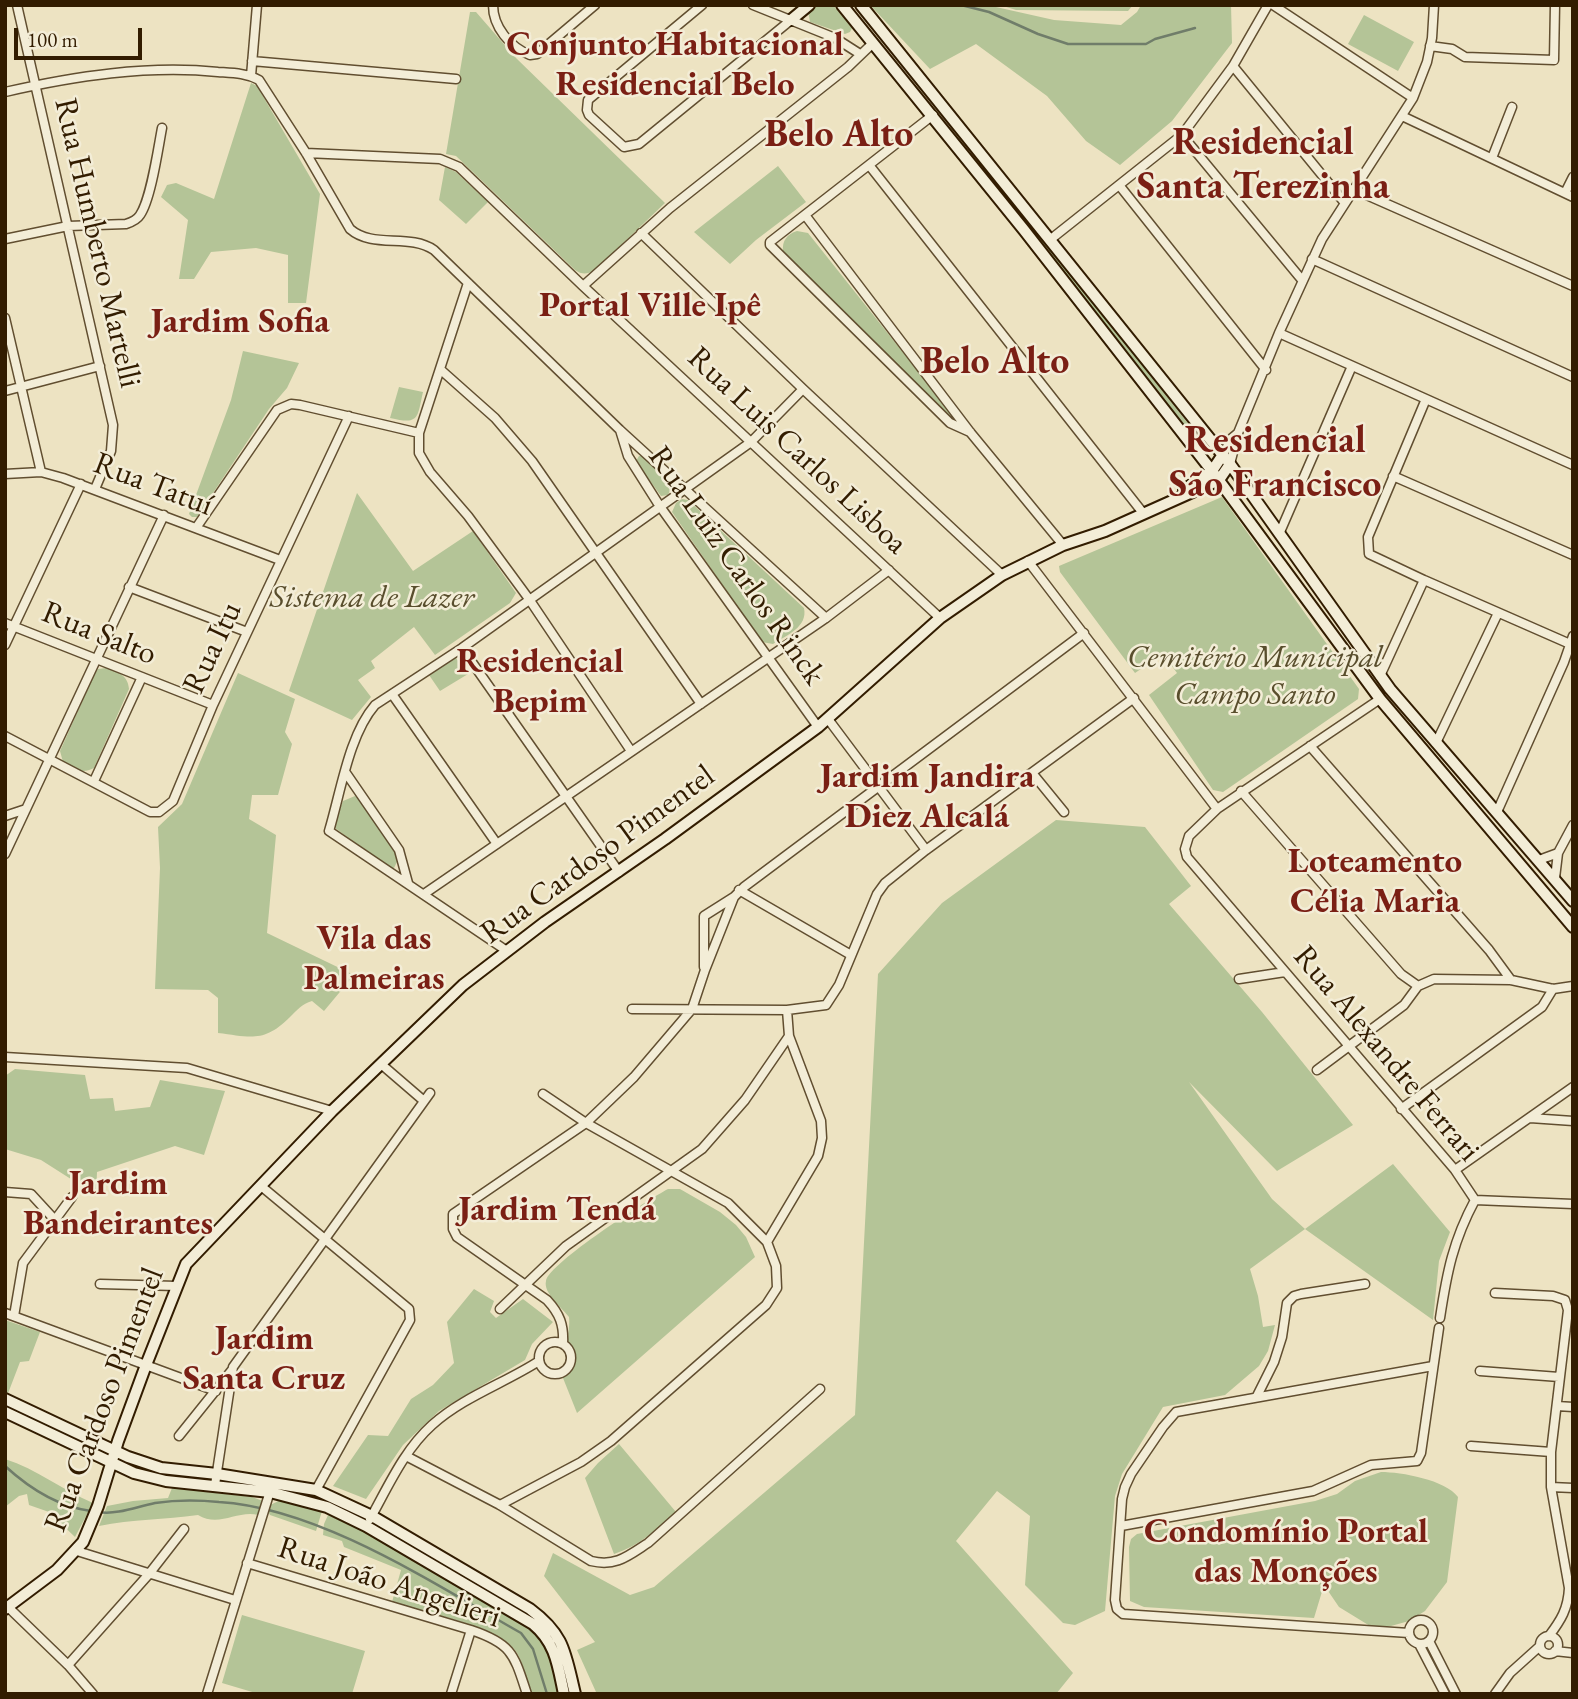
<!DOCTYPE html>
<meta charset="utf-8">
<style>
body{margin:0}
#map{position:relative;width:1578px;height:1699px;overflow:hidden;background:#ede3c2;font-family:"EB Garamond",serif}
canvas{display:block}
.frame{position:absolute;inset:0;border:7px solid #321c00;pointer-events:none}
.scale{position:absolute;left:14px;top:28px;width:128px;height:32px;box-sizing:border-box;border:4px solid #321c00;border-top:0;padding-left:9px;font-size:21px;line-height:24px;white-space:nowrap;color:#321c00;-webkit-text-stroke:5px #f3edd7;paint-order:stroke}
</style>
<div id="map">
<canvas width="1578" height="1699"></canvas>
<div class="frame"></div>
<div class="scale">100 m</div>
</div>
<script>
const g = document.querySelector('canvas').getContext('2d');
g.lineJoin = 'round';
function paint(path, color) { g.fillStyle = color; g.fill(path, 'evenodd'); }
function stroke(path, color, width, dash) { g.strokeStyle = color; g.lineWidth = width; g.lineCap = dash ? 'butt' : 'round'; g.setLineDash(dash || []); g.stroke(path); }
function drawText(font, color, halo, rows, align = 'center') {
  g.font = font + ' "EB Garamond",serif'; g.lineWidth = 5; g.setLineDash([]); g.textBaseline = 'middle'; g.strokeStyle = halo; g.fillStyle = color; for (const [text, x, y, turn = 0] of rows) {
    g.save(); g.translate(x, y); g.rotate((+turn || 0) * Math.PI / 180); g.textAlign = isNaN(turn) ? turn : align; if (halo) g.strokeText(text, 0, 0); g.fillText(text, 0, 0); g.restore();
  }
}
const green = new Path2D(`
 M815,5H833L852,28L850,32L845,34L810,22L808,10Z
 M870,5H987L1054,20L1121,25L1137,12L1141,5H1231L1232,43L1172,121L1120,165L1086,141L1047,96L976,44L930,69Z
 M1000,5H1133L1128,11L1016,10Z
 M470,12H476L516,58L665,203L594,271C587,274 582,275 575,270L456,156L446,154Z
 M1364,15L1414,42L1398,71L1348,44Z
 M251,83L257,86L320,194L306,303H288V255L256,248L211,252L194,279H179L188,220L161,197L167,185L176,183L214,199Z
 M778,166L806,202L756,240L730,264L694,232Z
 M445,167L456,172L488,202L466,224L439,200Z
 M1005,191L1205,445L1202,448L1001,194Z
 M797,231L808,233L952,414V417L948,418L783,251C782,241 787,234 797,231Z
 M243,351L299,363L287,388L269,409L197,517H192L189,514L231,400Z
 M399,387L423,392C417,418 420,425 390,418Z
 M639,456H643L672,486L668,495L661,496L637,463L636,461Z
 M357,493L413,571L473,531L516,593L510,603L435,655L414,627L371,661L375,668L358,680L371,697L352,720L289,691Z
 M1222,497L1359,689L1358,699L1223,792L1213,790L1149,695L1177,673L1163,654L1135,673L1060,572L1059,566Z
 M682,499L688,500L804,608C808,627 787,635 773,644L762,642L672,512L676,503Z
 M456,658L468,674L440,691L429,675Z
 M106,668C118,672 128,675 129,689L94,768C82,774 75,770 63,762L60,751L95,673L98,669Z
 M238,673L295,699L285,732L292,744L278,795H252L249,819L276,835L267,933L354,975L324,1011L312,1001C302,1004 297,1010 290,1017C264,1043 251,1037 218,1033V998L208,990L155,989L160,868L158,827L182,804Z
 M355,796L359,798L397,855L398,860L394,868H389L335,828L334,824L343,801Z
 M1056,820L1145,827L1191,886L1169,904L1262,1012L1353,1125L1277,1171L1189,1082L1272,1199L1305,1229L1393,1164L1450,1232L1439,1261L1433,1320L1305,1229L1250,1269L1258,1296L1263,1327L1275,1325L1268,1351L1259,1366L1225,1395L1163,1407L1122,1474L1115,1496L1105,1611L1075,1625L1063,1623L1025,1585L1030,1516L997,1491L956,1541L1073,1673L1056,1694H603L596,1692L577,1650L595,1642L544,1576L553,1553L630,1595L654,1587L855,1415L878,974L942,903Z
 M15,1069L85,1075L90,1099L113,1098L115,1111L150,1107L160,1080L225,1091L204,1155L175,1146L97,1172L96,1195L41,1160L5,1149V1076Z
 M668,1189H680L720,1212L736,1225L746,1237L755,1257L577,1413L563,1378C578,1361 569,1358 568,1340C568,1332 570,1325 569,1317C562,1308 543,1293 546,1281C549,1263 649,1199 668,1189Z
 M474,1289L494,1301L490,1312L496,1318L523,1299L553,1322L532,1344L525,1360L439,1411L403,1445L366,1499L333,1486L368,1435L388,1436L411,1399L433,1385L454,1363L447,1322Z
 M5,1320L40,1332L29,1361L20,1362L7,1396Z
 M619,1444L676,1512C657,1529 639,1546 614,1554L585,1478L598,1463Z
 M5,1459C37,1469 62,1490 93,1503L75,1537L49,1512L29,1505L27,1494L19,1496L5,1507Z
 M1381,1472C1401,1472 1446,1480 1458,1497L1447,1582L1425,1611L1409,1621L1391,1626H1370L1339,1607L1324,1585L1314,1618L1144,1607L1130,1601L1129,1547L1131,1539L1137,1534L1315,1501L1337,1494L1355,1481Z
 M172,1488L252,1497L263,1501L258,1515C237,1510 219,1528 198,1515C165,1520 132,1519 99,1526L107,1506L133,1501L168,1498Z
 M283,1499L322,1511L316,1531L270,1515L268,1511L270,1505Z
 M328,1515L359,1529L410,1557L534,1631C550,1650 553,1670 559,1694H531C526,1678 523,1655 509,1644C485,1624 423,1612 392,1602L401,1570L344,1547L342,1541L323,1535L324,1524Z
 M242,1615L365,1651L352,1694H259L222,1683Z`);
const stream = new Path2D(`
 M961,5L989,12L1038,34L1068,44H1146L1155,39L1195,28
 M5,1466C29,1488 59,1507 91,1511
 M98,1512C117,1515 136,1507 155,1503C175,1500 199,1500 219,1502C320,1508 434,1584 521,1633L533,1649L547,1694`);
const street = new Path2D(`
 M17,5L113,425L111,451L95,489
 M493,5C493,27 510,47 530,55L537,54L595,5
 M702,5L588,100L587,110L589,115L624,147L639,144L791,20
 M753,5L835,38L860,54
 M1273,5L1413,98
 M1430,46L1452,49L1465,57L1554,60L1555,5
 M252,61L456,79
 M1233,66L1344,202
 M251,76L257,5
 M5,92C75,76 147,65 218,72C232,73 246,73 259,80L306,153L350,229C373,249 409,233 434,250L620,430L826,618
 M933,115L770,242V245L950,423L970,432
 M1402,116L1573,197
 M1182,135L1302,280
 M306,153L440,159L459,167L583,286L940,618
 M1492,158L1512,107
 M869,165L1143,513
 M1119,185L1266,370
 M1353,189L1573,286
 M1565,193L1573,177
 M805,215L970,432L1063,545
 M641,233L803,389L1002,575
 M5,239L68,226L126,224C132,222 137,220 140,215C151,199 158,149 162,128
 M1051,239L1182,135L1233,66L1268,5
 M1312,259L1573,377
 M468,283L419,433V453L430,472L468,516L529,599L631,751
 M583,286L670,208L848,67L872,44
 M5,318L41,472
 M1279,333L1573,465
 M441,370L495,418L532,461L701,704
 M5,391L100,366
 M1426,399L1368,537L1369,554L1424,580L1570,644
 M620,430L628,456L659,505L818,727
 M1222,456L1232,438L1238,433
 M1230,464L1238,433L1279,333L1322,239L1413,98L1427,62L1432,38L1434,5
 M5,474L41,472L63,478L280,560
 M1393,476L1573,555
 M196,528L277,410L291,404L300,405L419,433
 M1280,532L1352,366
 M1028,561L1217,809
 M129,587L247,632
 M5,623L213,705
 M5,645L81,484
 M462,648L619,872
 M1380,676L1424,580
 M392,694L497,844
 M1380,699L1217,809L1189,836L1185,849L1187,857L1455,1170L1475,1200
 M828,719L926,850
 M5,736L150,812H159L173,801L213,705L349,416
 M1436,743L1498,613
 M1310,746L1489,950L1511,980
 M346,773L399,850L408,883
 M1033,774L1064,812
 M94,781L142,677
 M1241,791L1401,974L1418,986
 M1497,812L1564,662L1573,636
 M5,816L26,809
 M1558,853L1573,825
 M5,854L164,515
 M1539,860L1558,853L1555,878
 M739,890L851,955
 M424,894L826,618L889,570
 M507,951L329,831C341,791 349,735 375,705L462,648L751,442L803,389
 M704,967V916L734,897L744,887L1084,633
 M1239,979L1285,972
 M1418,986L1434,979L1511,980L1553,989L1573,986
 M632,1009L787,1010L826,1005L839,985L877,894L885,883L926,850L1134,698
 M5,1057L187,1068L332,1111
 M381,1064L424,1101
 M1317,1070L1404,1005L1418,986
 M1401,1109L1542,1007L1553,989
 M1530,1118L1573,1121
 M1455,1170L1573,1087
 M261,1186L409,1309L410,1320L316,1490
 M5,1192L31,1194L54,1219
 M1475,1200L1573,1204
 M767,1242L818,1156L822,1138L821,1121L789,1036L787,1010
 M100,1284L177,1286
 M1495,1293L1553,1296L1565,1300L1568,1310L1551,1452V1487L1569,1588C1568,1609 1561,1620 1549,1636
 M500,1309L566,1246L702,1149L745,1100L789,1036
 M5,1313L216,1391
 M14,1316L23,1263L72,1197
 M1440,1318C1447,1272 1453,1241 1475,1200
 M539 1358a16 16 0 1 1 32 0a16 16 0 1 1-32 0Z
 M563,1344C564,1325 560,1314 547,1300L457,1237L453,1229V1214L586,1123L634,1077L692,1009L705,970L734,897
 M1480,1371L1559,1377
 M1257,1396L1274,1362L1282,1337L1287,1303L1294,1296L1301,1294L1365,1284
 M1557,1406L1573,1407
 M179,1436L232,1370
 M1471,1446L1551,1452
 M406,1456L500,1505L591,1561C616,1567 628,1556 648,1543L820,1389
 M215,1485L233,1367L430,1093
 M1551,1487L1573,1488
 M500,1505L581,1462L611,1441L766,1305L777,1288L776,1266L767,1242L728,1203L586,1123L543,1094
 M370,1519C388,1487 404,1450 432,1425C463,1397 505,1383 539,1361
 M1121,1526L1313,1491L1371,1465L1417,1461L1421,1453L1439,1328
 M77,1551L235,1600
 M247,1563L471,1630C513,1644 514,1655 527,1694
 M8,1607L68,1665L93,1694
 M1409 1632a12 12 0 1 1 24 0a12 12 0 1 1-24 0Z
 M1409,1633L1123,1614L1117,1609L1115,1600L1122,1499L1125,1487L1131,1474L1163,1427L1176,1412L1433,1366
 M1540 1645a9 9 0 1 1 18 0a9 9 0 1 1-18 0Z
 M1429,1641L1456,1694
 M1419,1644L1445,1694
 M1555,1651L1573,1653
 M68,1665L149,1574L184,1529
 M207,1694L271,1488
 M451,1694L471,1630
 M1495,1694L1510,1673L1540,1646`);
const secondary = new Path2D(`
 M842,5L1024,230L1212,471L1380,699L1573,927
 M861,5L1230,464L1390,689L1573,901
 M791,20L809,5
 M1184,490L1212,471L1222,456
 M5,1399L128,1457L161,1468L217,1474L316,1490L372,1516L530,1609C565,1635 565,1653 575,1694
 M5,1412L134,1473L166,1481L270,1492L327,1507L366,1526L533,1624C556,1643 558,1666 564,1694
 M5,1609L57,1570L83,1542L98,1506L118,1441L146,1365L186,1264L332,1111L463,985L545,922L665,839L818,727L940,618L1002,575L1063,545L1105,531L1219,480L1230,464`);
const streetNames = [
 ["Rua Humberto Martelli",97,243,77],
 ["Rua Luis Carlos Lisboa",797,451,43],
 ["Rua Tatuí",153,485,21],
 ["Rua Luiz Carlos Rinck",736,566,55],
 ["Rua Salto",99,634,22],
 ["Rua Itu",213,648,-65],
 ["Rua Cardoso Pimentel",598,855,-36],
 ["Rua Alexandre Ferrari",1386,1054,50],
 ["Rua Cardoso Pimentel",105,1400,-69],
 ["Rua João Angelieri",389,1583,18]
];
const parkNames = [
 ["Sistema de Lazer",372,598],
 ["Cemitério Municipal",1255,658],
 ["Campo Santo",1255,695]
];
const quarterNames = [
 ["Conjunto Habitacional",675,45],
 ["Residencial Belo",675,85],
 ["Portal Ville Ipê",650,306],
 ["Jardim Sofia",240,322],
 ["Residencial",540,662],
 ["Bepim",540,702],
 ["Jardim Jandira",927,777],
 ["Diez Alcalá",927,817],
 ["Loteamento",1375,862],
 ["Célia Maria",1375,902],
 ["Vila das",374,939],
 ["Palmeiras",374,979],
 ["Jardim",118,1184],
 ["Bandeirantes",118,1224],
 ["Jardim Tendá",557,1210],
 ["Jardim",264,1339],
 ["Santa Cruz",264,1379],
 ["Condomínio Portal",1286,1532],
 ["das Monções",1286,1572]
];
const districtNames = [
 ["Belo Alto",839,136],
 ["Residencial",1263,144],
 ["Santa Terezinha",1263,188],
 ["Belo Alto",995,363],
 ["Residencial",1275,442],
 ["São Francisco",1275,486]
];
paint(green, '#b4c497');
stroke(stream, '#707d6a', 2.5);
stroke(street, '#614e30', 11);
stroke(secondary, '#321c00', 14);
stroke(street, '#f3edd7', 8);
stroke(secondary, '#f3edd7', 10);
drawText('32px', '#321c00', '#f3edd7', streetNames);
drawText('italic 32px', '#594e2d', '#f3edd7', parkNames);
drawText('bold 35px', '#7a1f14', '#f3edd7', quarterNames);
drawText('bold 38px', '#7a1f14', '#f3edd7', districtNames);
</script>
